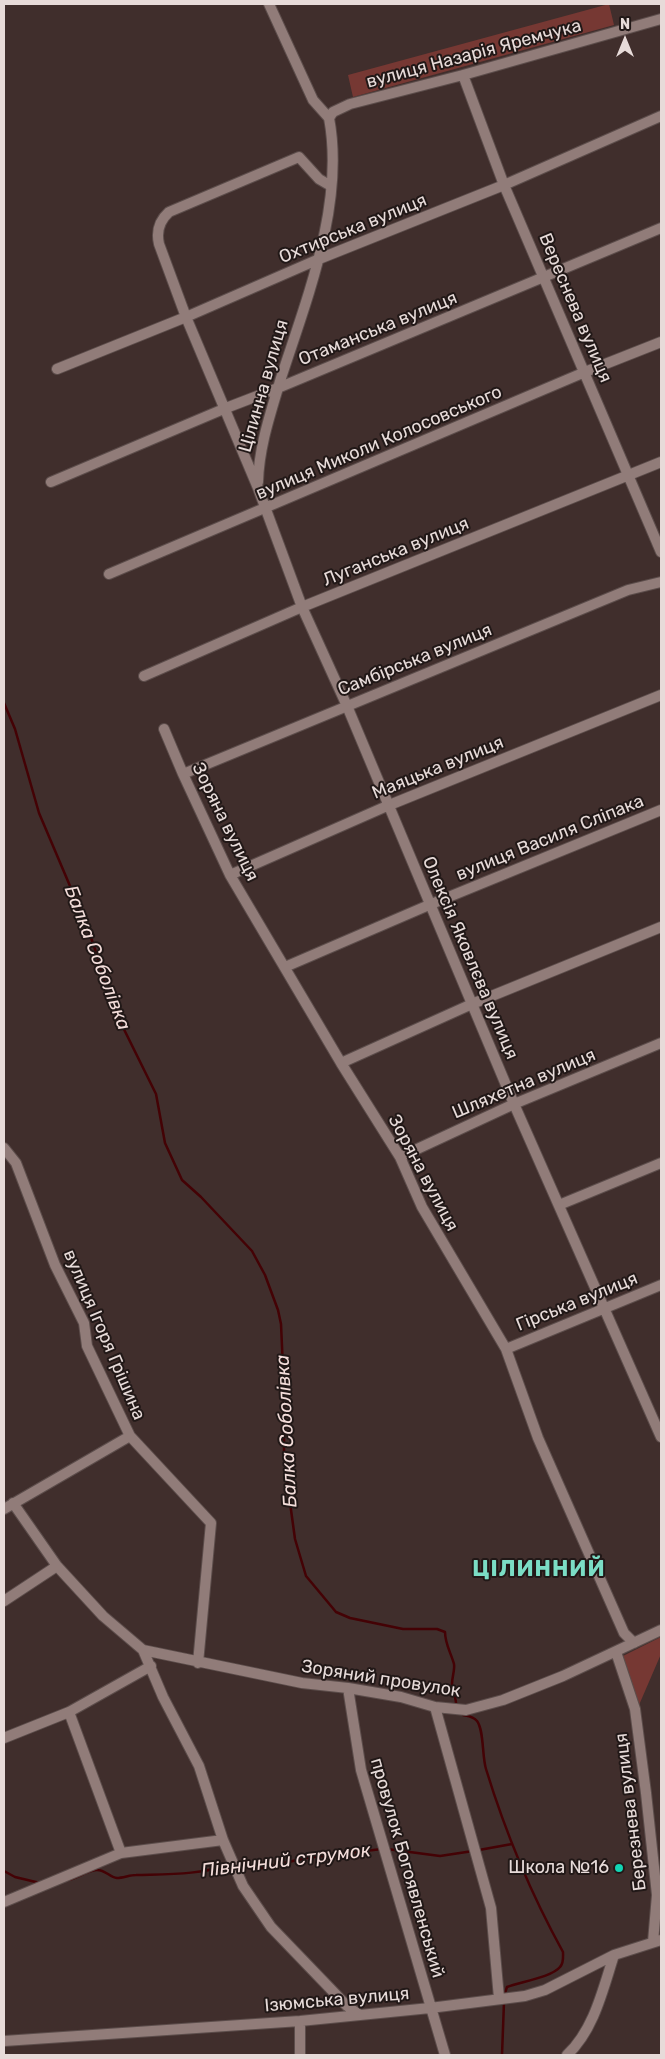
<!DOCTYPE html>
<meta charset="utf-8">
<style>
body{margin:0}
#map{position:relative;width:665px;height:2059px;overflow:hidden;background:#402e2c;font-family:Rubik,sans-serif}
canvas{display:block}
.frame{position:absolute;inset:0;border:5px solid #e7dbd9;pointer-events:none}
.north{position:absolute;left:600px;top:15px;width:50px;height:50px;-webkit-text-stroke:4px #211817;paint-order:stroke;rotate:0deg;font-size:14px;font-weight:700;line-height:20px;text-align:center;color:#e7dbd9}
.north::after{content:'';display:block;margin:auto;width:18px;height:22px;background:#e7dbd9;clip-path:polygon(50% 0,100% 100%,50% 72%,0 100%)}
</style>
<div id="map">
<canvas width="665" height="2059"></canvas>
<div class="frame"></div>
<div class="north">N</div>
</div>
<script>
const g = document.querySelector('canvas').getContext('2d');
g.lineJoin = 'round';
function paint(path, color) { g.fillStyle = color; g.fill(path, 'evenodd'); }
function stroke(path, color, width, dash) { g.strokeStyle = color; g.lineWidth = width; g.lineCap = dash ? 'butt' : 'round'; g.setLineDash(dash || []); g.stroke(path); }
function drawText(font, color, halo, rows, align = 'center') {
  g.font = font + ' Rubik,sans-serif'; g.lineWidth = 4; g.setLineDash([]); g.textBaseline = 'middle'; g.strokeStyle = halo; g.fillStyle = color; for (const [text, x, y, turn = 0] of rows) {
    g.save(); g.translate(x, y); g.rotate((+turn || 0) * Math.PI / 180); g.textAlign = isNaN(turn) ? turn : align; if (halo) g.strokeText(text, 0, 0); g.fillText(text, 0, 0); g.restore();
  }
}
const green = new Path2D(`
 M609,4L614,25L353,97L348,75Z
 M661,1637V1654L639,1705L623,1656Z`);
const stream = new Path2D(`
 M4,703L15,729L39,813L87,926L98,958L108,997L156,1094L165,1143L182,1180L201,1197L252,1251L265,1275L278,1310L281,1324L284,1391V1451L288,1488L295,1539L306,1576L336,1612L350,1618L403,1629H437L445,1632C445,1644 451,1653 454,1664C455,1670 452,1677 452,1684C452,1693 457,1697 456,1707
 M463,1715C468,1716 473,1716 477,1721C484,1730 482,1756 486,1769C505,1831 531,1894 563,1952C563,1957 564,1963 560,1967C552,1977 520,1982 507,1987L504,1996
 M387,1849L440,1856L473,1851
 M479,1850L512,1844
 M237,1864L262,1868L306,1858L382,1849
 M4,1871L15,1877L40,1883
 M68,1880C77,1878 87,1871 96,1870C105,1869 109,1877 117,1878C123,1878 130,1875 136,1875C168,1874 201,1875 231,1864
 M502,2055L504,2002`);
const minor = new Path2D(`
 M269,4L313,100L329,118
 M463,75L504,185L661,552
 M329,118L333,112L350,104L463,75L661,19
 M331,186L319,179L299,157L169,212C159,221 156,231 159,244L186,317L258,488L302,607L347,706L514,1104L661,1437
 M57,369L186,317L319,259L504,185L661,116
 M51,482L226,408L278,388L661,228
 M258,482C259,446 271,412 281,378C307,298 345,203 329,118
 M109,574L585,372L661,342
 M144,676L302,607L661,462
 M164,729L183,774L230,875L341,1063L400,1157L422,1207L506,1349L538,1438L624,1633L634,1643
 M183,774L628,590L661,582
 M230,875L387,806L661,695
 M285,967L429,905L661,810
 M341,1063L472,1004L661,927
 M4,1148L16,1163L55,1265L84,1323L87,1346L130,1436L211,1523L198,1663
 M400,1157L514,1104L661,1043
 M559,1205L661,1163
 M506,1349L661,1285
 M13,1503L57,1566L103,1616L143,1650L163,1697L199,1766L223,1840L243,1886L271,1927L347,2006L360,2015
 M4,1509L130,1436
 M4,1601L57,1566
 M143,1650L302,1683L348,1688L401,1697L435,1707L466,1710L503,1700L563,1676L661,1630
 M616,1652L635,1709L646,1793L657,1895L653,1942
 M348,1688L361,1770L445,2055
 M435,1707L491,1908L499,1998
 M69,1712L121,1853
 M4,1738L69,1712L151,1666
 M4,1902L121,1853L223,1840
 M4,2041L300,2021L430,2008L525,1996L545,1990L614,1955L661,1940
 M300,2055V2021
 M567,2055C594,2030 603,1989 614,1955`);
const markers = [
 [619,1868,5,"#12d5b4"]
];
const streetNames = [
 ["вулиця Назарія Яремчука",474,54,-15],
 ["Охтирська вулиця",353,229,-22],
 ["Вереснева вулиця",575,308,67],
 ["Отаманська вулиця",378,329,-22],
 ["Цілинна вулиця",264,386,-74],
 ["вулиця Миколи Колосовського",379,443,-23],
 ["Луганська вулиця",396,552,-22],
 ["Самбірська вулиця",415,660,-22],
 ["Маяцька вулиця",438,768,-22],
 ["Зоряна вулиця",225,822,64],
 ["вулиця Василя Сліпака",550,838,-22],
 ["Олексія Яковлєва вулиця",470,958,67],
 ["Шляхетна вулиця",524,1084,-23],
 ["Зоряна вулиця",423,1173,62],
 ["Гірська вулиця",577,1302,-22],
 ["вулиця Ігоря Грішина",104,1335,67],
 ["Зоряний провулок",381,1679,9],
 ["Березнева вулиця",631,1812,-97],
 ["провулок Богоявленський",407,1868,74],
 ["Ізюмська вулиця",337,2000,-5]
];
const poiNames = [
 ["Школа №16",609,1868]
];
const waterNames = [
 ["Балка Соболівка",97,958,69],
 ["Балка Соболівка",287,1431,-93],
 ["Північний струмок",286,1861,-7]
];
const districtNames = [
 ["ЦІЛИННИЙ",539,1570]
];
paint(green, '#763833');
stroke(stream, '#440205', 2.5);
stroke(minor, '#5c4d4b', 12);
stroke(minor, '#917c79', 10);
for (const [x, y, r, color] of markers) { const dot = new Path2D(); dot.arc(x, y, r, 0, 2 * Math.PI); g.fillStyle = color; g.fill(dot); stroke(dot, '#211817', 2); }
drawText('18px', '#e7dbd9', '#211817', streetNames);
drawText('18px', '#e7dbd9', '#211817', poiNames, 'right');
drawText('italic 19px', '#f3ddda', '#211817', waterNames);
g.letterSpacing = '1px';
drawText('bold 22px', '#7bddc5', '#211817', districtNames);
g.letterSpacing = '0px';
</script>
